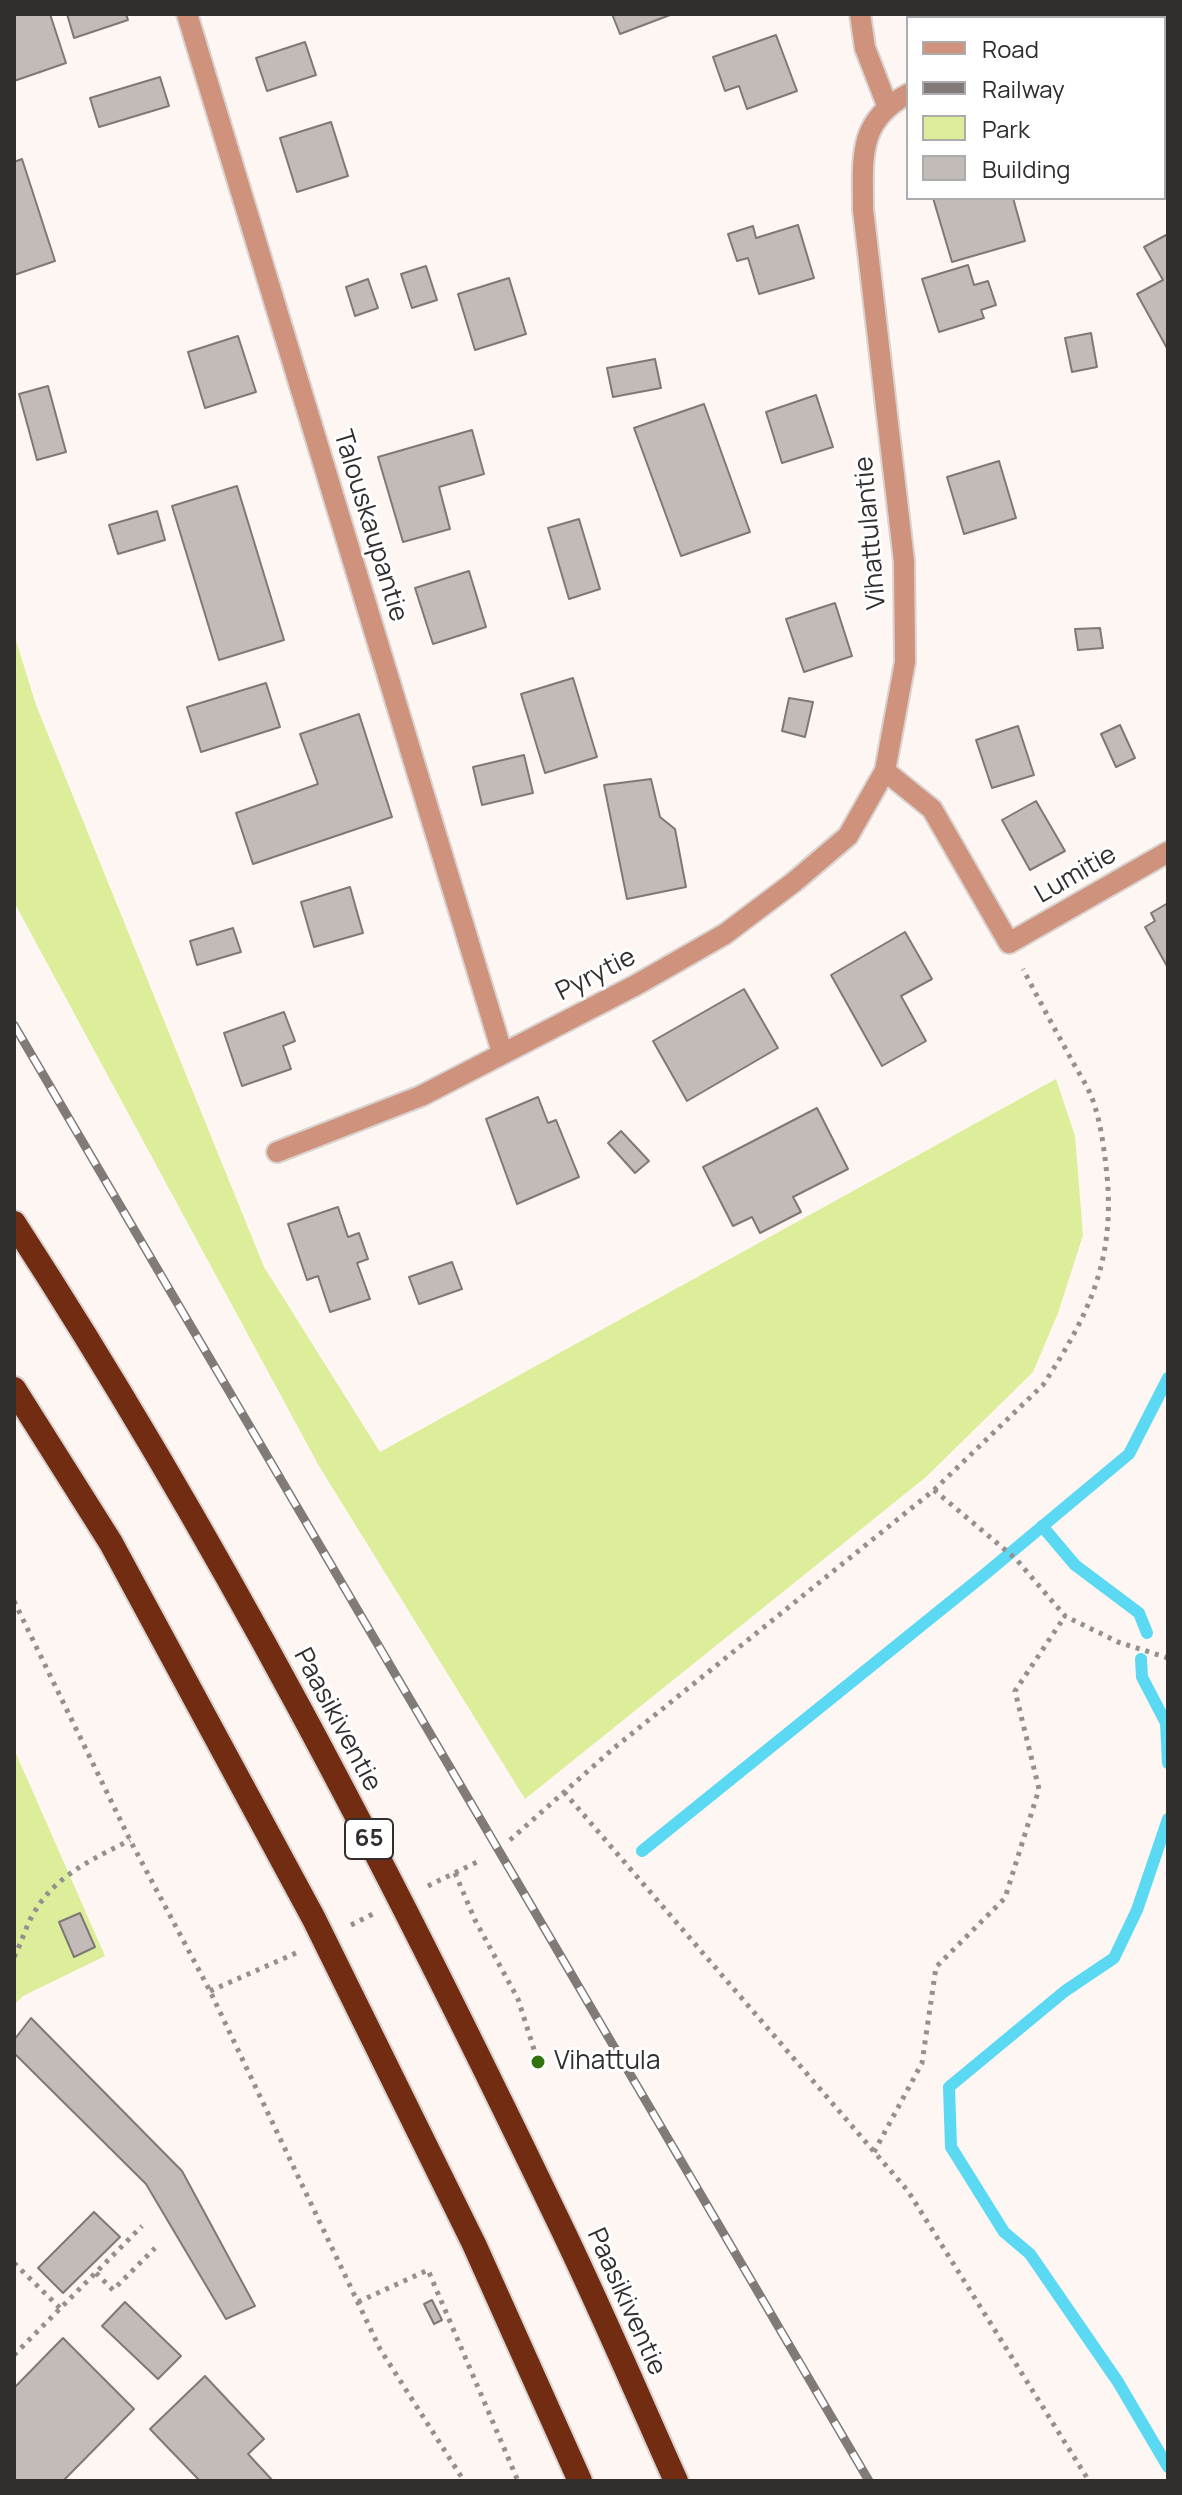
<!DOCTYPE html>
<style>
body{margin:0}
#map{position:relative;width:1182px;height:2495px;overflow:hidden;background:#fef6f2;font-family:Manrope,sans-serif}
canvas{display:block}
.frame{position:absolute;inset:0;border:16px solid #312e2d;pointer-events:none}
.legend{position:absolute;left:906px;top:16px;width:260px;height:184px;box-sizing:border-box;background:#fff;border:2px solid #adabab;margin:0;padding:10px 14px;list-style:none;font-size:24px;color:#312e2d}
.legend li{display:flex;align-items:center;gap:16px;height:40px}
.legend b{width:40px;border:2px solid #adabab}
</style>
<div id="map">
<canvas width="1182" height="2495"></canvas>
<div class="frame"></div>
<ul class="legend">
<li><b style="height:10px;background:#ce927d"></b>Road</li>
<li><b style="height:10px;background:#807b79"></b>Railway</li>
<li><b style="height:22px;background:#dcee99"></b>Park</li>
<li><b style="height:22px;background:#c2bbb7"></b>Building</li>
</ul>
</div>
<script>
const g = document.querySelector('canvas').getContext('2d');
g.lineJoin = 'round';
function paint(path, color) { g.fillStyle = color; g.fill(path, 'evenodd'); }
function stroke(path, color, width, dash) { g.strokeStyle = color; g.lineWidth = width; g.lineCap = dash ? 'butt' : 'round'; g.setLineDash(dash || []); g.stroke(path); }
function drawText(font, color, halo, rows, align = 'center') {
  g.font = font + ' Manrope,sans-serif'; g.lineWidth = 6; g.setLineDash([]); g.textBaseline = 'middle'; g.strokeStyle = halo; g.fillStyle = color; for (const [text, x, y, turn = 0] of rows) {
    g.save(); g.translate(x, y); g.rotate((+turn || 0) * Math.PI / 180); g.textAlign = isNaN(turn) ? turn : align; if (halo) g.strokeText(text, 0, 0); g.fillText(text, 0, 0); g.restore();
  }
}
const green = new Path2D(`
 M14,634L36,705L264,1267L380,1452L1056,1079L1075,1136L1083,1235L1058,1313L1033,1372L926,1477L525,1799L319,1466L14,902Z
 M14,1749L105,1956L23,1996L14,2005Z`);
const stream = new Path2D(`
 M1042,1526L1075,1565L1139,1613L1147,1633
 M1141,1659L1142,1677L1166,1723L1168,1763
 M1168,1819L1137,1910L1114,1958L1065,1991L949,2087L951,2147L1004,2232L1030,2254L1118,2382L1168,2467
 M642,1851L984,1575L1129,1454L1168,1378`);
const building = new Path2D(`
 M14,14H50L66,63L14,81Z
 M67,14H126L128,20L74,38Z
 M612,14H670V15L620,34Z
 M776,35L797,91L747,109L739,86L725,91L713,57Z
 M305,42L316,75L267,91L256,58Z
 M160,77L169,106L99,127L90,98Z
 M331,122L348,176L297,192L280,138Z
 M22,159L55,261L14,275V162Z
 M933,198H1013L1025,241L952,262Z
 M798,225L814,278L759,294L748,258L737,261L728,234L753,226L756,238Z
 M1168,234V350L1137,294L1163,280L1144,247Z
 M968,265L974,285L988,281L996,305L981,310L984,318L939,332L922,279Z
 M426,266L437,300L412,308L401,274Z
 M509,278L526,334L475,350L458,294Z
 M368,279L378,308L355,316L346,287Z
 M1091,333L1097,367L1072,372L1065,338Z
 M238,336L256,392L205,408L188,352Z
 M655,359L661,388L613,397L607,368Z
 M48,386L66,452L37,460L19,394Z
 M816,395L833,447L782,463L766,412Z
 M704,404L750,532L681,556L634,428Z
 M472,430L484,474L439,487L450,529L403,542L378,457Z
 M999,461L1016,518L964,534L947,477Z
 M237,486L284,640L219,660L172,506Z
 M157,511L165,540L118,554L109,525Z
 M579,519L600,589L569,599L548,528Z
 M469,571L486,627L433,644L415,588Z
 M835,603L852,656L804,672L786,619Z
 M1100,628L1103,648L1078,650L1075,629Z
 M573,678L597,757L545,773L521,694Z
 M266,683L280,727L201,752L187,707Z
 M789,698L813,702L805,737L782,731Z
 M359,714L392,817L253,864L236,813L318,784L300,734Z
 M1120,725L1135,758L1116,767L1101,734Z
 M1018,726L1034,775L992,788L976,740Z
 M524,755L533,793L482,805L473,767Z
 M651,779L660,817L675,829L686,887L627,899L604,785Z
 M1036,801L1065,851L1030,870L1002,820Z
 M350,887L363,933L314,947L301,902Z
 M1168,903V968L1145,927L1155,921L1151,913Z
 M233,928L241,952L197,965L190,941Z
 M905,932L932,979L901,996L926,1041L882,1066L831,975Z
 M744,989L778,1048L687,1101L653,1041Z
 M284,1012L295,1041L283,1046L291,1069L242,1086L224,1033Z
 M538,1097L548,1123L556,1120L579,1177L517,1204L486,1119Z
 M817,1108L848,1169L793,1197L801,1212L760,1233L752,1217L733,1226L703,1167Z
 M621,1131L649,1161L635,1173L608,1143Z
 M338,1207L348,1237L359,1233L368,1259L357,1263L370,1299L330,1312L318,1276L307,1280L288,1224Z
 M452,1262L462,1289L419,1304L409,1277Z
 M80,1913L95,1947L74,1957L59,1922Z
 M31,2018L182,2171L255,2306L226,2319L146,2184L14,2053V2040Z
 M94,2212L120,2237L63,2293L38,2268Z
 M432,2300L442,2320L434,2324L424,2304Z
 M125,2302L181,2356L158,2379L102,2326Z
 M63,2338L134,2409L63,2481H14V2388Z
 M205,2376L264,2439L248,2454L273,2481H200L150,2429Z`);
const path = new Path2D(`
 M934,1490L1016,1559L1065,1616L1118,1642L1168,1658
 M14,1601L130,1840L210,1991L380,2349L464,2481
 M564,1792L908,2191L1089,2481
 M510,1840L614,1748L934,1490L1043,1385C1089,1315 1115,1260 1107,1175C1104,1149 1101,1122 1092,1098C1086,1083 1076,1069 1069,1055C1053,1026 1038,998 1023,969
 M455,1873L475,1920L518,1999L538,2062
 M428,1886L479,1861
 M351,1925L373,1914
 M14,1957C22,1942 26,1925 35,1911C56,1875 95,1858 130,1840
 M210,1991L296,1953
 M874,2152L922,2063L936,1967L1005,1898L1039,1789L1015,1691L1065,1616
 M14,2263L60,2308
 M96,2273L113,2290L155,2248
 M358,2302L428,2270L518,2481
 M14,2355L142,2226`);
const minor = new Path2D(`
 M187,14L502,1052
 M860,14L865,48L887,105
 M1049,18L1055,14
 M1164,23L1168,31
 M908,94C857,121 863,158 863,209L904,561L905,662L885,771L932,809L1009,943L1168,852
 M277,1152L421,1096L636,985L725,934L794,882L848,836L885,771`);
const highway = new Path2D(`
 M14,1223C219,1539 392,1874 555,2214C598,2302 636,2392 676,2481
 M14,1389L111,1543L314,1919L474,2244L580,2481`);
const rail = new Path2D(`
 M14,1025L869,2481`);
const markers = [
 [538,2062,8,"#32730d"]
];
const shields = [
 [369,1839,48]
];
const shieldNames = [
 ["65",369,1839]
];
const streetNames = [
 ["Talouskaupantie",370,526,73],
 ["Vihattulantie",871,533,-95],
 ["Lumitie",1076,875,-30],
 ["Pyrytie",596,975,-27],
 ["Paasikiventie",337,1720,62],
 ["Paasikiventie",626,2302,66]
];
const poiNames = [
 ["Vihattula",554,2062]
];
paint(green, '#dcee99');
stroke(stream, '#5bd9f3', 12);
paint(building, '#c2bbb7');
stroke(building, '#7f7875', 2);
stroke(minor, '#d9d2cf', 24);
stroke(highway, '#d9d2cf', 28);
stroke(path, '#95908d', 5, [4, 6]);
stroke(minor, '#ce927d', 20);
stroke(highway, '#712c12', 24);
stroke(rail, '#807b79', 9);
stroke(rail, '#fff', 6, [18]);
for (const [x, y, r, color] of markers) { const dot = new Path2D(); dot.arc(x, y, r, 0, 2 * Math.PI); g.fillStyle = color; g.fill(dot); stroke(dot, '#fff', 3); }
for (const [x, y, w] of shields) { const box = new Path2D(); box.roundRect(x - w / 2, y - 20, w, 40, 6); g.fillStyle = '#fff'; g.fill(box); stroke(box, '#312e2d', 2); }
drawText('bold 24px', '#312e2d', null, shieldNames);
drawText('26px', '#312e2d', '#fff', streetNames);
drawText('26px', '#312e2d', '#fff', poiNames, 'left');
</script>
